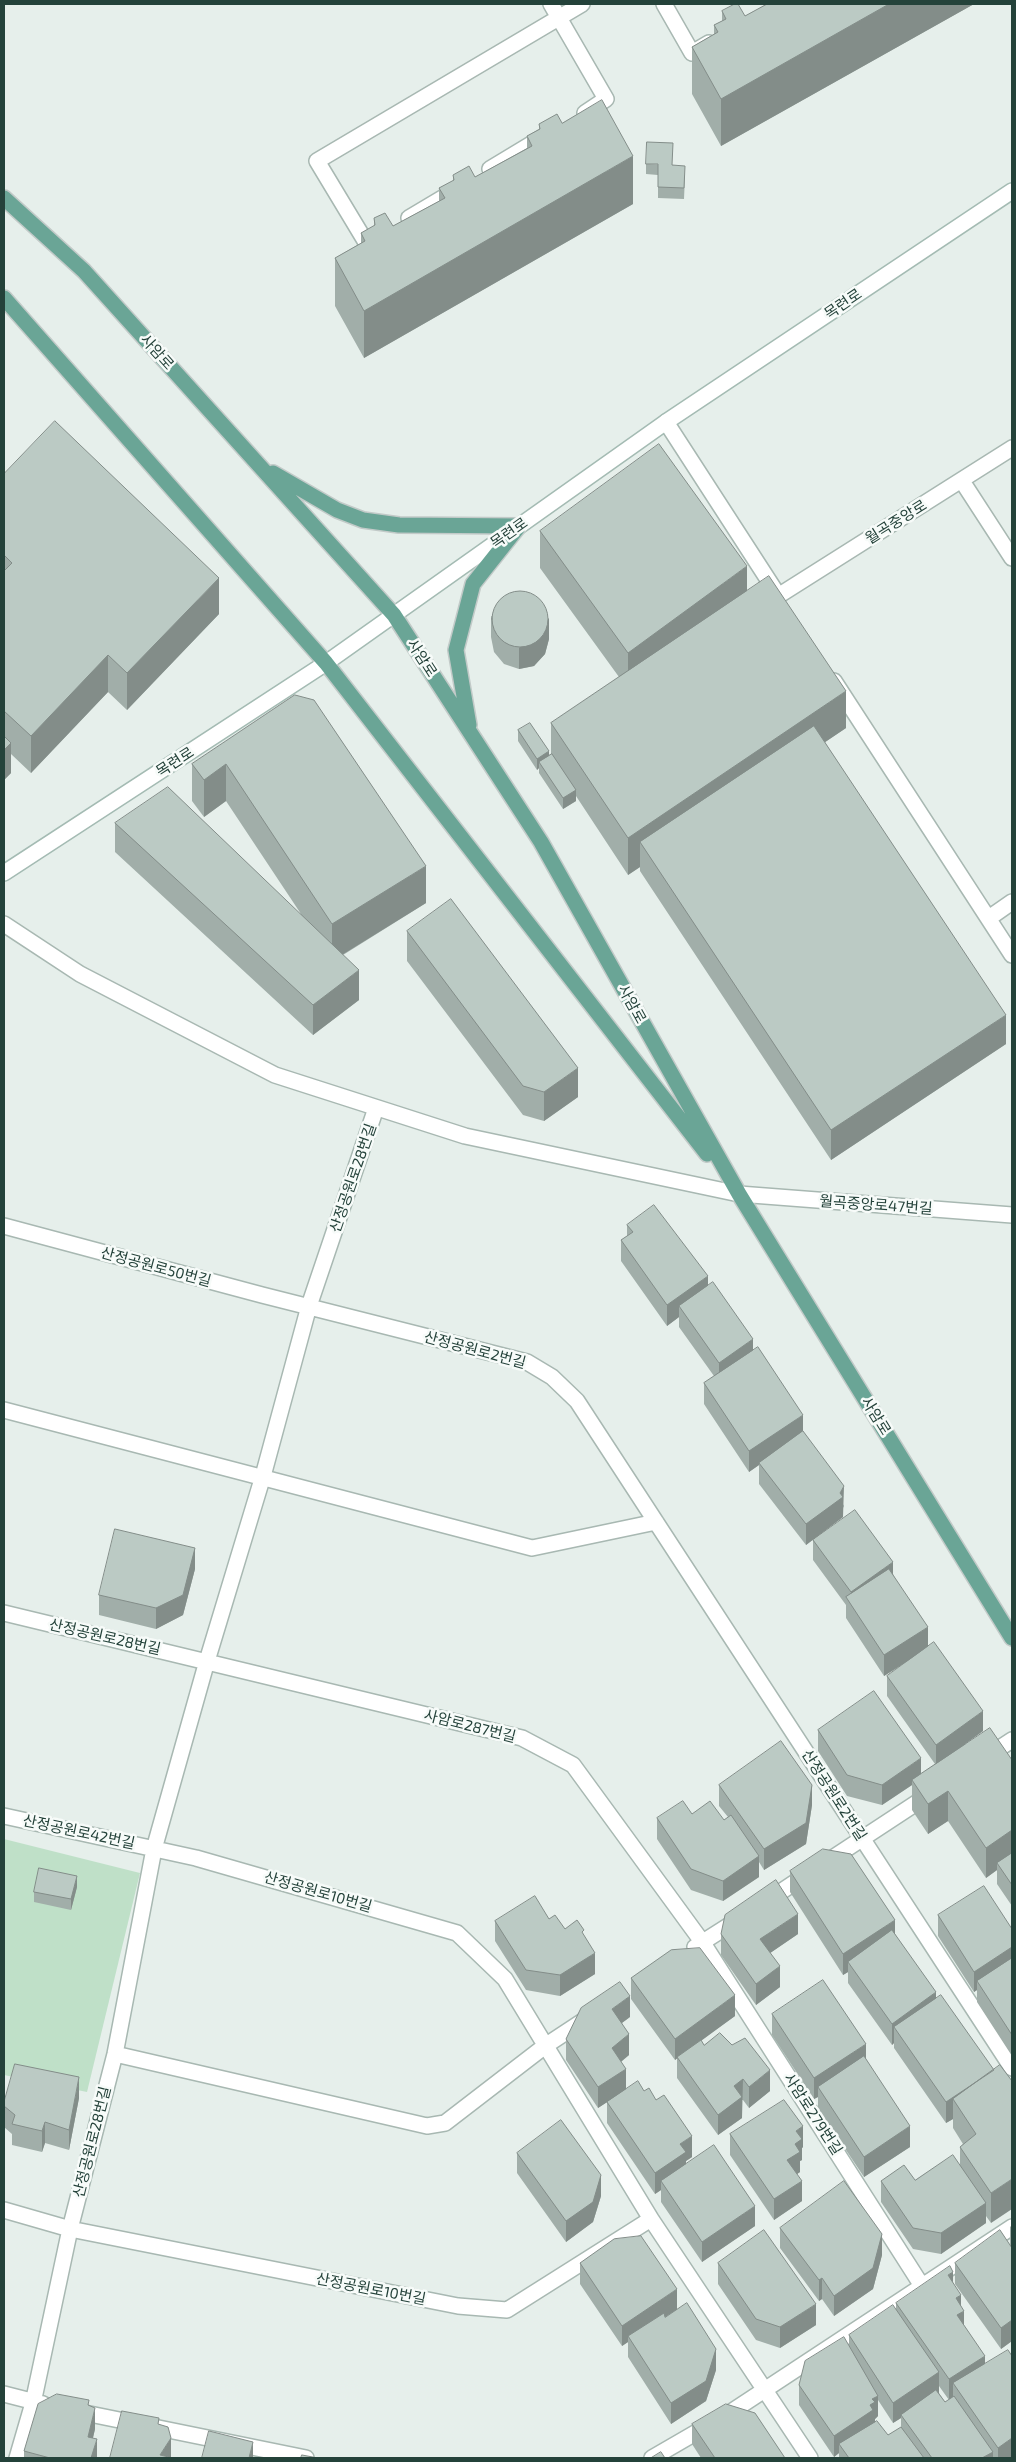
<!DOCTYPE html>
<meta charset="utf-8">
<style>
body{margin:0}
#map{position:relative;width:1016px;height:2462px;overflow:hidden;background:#e6efeb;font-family:"Exo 2",sans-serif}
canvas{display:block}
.frame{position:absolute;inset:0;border:5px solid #24423a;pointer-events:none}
</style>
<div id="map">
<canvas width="1016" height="2462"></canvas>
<div class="frame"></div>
</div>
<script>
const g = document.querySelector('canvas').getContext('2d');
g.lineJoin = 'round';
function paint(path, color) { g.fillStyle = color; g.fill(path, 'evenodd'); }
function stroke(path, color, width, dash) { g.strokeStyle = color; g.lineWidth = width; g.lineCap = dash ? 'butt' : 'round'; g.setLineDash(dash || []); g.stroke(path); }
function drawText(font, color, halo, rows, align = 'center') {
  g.font = font + ' "Exo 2","Noto Sans KR",sans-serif'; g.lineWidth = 5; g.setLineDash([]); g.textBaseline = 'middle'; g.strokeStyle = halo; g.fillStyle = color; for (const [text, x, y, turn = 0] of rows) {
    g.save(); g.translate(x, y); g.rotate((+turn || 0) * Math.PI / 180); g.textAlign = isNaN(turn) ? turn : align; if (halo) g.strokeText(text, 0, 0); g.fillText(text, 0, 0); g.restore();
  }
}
const green = new Path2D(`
 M4,1839L140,1873L87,2092L4,2075Z`);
const lane = new Path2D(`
 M551,4L606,99L585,113
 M664,4L692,53L709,43
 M490,169L543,137
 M409,218L456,190
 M374,239L367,244L317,161L582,4`);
const street = new Path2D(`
 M666,422L778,595
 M962,481L1012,558
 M778,596L1012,448
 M834,681L1012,955
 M989,918L1012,902
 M4,924L80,974L275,1075L465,1136L739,1194L1012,1215
 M4,1226L262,1295L527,1362L552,1377L577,1401L1012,2068
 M4,1410L532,1548L656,1522
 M4,1613L522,1738L573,1765L703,1943L922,2286
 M986,1757L1012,1740
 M4,1816L196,1858L457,1933L505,1979L651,2219L810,2458
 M825,1863L927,1796
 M767,1901L806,1875
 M695,1947L739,1919
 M115,2054L427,2126L445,2123L545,2046L586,2019
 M4,2210L70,2229L458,2306L507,2310L651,2219
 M4,2394L43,2404
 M75,2411L306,2458
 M17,2458L33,2403L70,2229L115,2054L154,1849L207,1661L263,1476L309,1306L376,1108
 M652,2458L728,2414L1012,2227`);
const secondary = new Path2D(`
 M4,873L326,663L666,422L1012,191`);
const primary = new Path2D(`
 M4,198L84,271L394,615L541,842L739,1194L1012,1638
 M4,298L326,663L707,1154
 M273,473L337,510L363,520L399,525L519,526
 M469,725L456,650L473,584L519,526`);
const wall = new Path2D(`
 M767,4H974L721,146L692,94V47L714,34V25L722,21V11L745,16Z
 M562,123L633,204L364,358L335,306V258L361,243V233L374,226V218L393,226L439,201V188L453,181V175L475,177L527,148V136L539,130V124Z
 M646,164L673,165L685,176L684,199L658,198V175L646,174Z
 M4,474L219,614L127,710L108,692L31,773L11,754V773L4,780Z
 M540,531L747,591L846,728L825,742L1006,1044L831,1160L640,871V867L628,875L576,796V801L563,809L539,773V768L537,770L518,741V730L549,755L551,754V723L619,677L540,568Z
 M491,616L549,639L545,654L534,666L519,669L504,664L494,652L491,637Z
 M295,695L426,903L343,955L359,1000L313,1035L115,852V823L301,914L226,801L204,817L192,801V764Z
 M407,931L578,1097L544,1121L523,1115L407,961Z
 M627,1225L708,1286L753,1351L803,1431L844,1506L843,1508V1517L806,1545L759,1484V1465L749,1472L704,1404V1383L714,1376L679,1327V1317L667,1326L621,1261V1240L627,1236Z
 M813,1540L893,1574L928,1647L983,1731L965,1744L1012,1760V1906L997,1884V1870L986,1878L948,1821L928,1834L912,1810V1785L882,1805L847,1796L818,1751V1730L921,1774L935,1764L887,1696V1676L908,1661L884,1676L846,1618V1605L813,1560Z
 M195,1569L183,1615L156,1629L99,1615V1595Z
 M719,1785L812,1805L806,1844L764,1870L759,1862V1877L723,1901L691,1890L657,1839V1818L692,1814L724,1820L728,1817L719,1806Z
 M790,1871L895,1934L936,1999L994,2070L991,2223L986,2216V2223L941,2254L913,2249L881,2202V2181L915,2180L960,2165V2147L963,2144L953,2128V2119L946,2123L894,2048V2043L892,2045L848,1983V1972L843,1975L790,1892Z
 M77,1887L71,1910L34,1902V1892Z
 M938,1915L1012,1929V2056L977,2002V1990L974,1992L938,1936Z
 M549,1919L565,1929L584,1936L595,1974L560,1996L526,1990L495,1941V1921Z
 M721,1934H798L770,1953L780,1987L756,2005L721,1955Z
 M631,1978L735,2016L701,2040L704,2045L770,2091L749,2108L743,2100H742V2118L718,2135L677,2078V2058L675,2060L631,1999Z
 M772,2014L866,2059L910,2147L864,2177L818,2108V2097L814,2099L772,2035Z
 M630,2017L622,2023L629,2055L621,2062L626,2089L644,2091L692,2157L686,2161V2164L755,2226L702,2262L661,2202V2190L655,2194L607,2123V2102L598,2108L566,2060V2039Z
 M79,2098L69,2150L45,2143L42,2152L12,2145V2134L4,2127V2102Z
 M730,2134L803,2147L802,2148V2160L800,2161V2172L797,2174L802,2201L774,2220L730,2155Z
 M517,2153L601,2196L593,2222L566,2242L517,2173Z
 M1012,2225V2341L1001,2349L955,2284V2263L1010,2245V2227Z
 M780,2228L882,2255L873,2289L834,2316L822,2299L819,2301L780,2248Z
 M580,2263L677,2309L716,2370L706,2401L671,2424L628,2357V2342L622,2346L580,2284Z
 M718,2263L816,2325L780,2348L756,2340L718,2284Z
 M953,2283L961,2306L964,2326L985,2364L1012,2458H839V2453L834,2457L799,2405V2385L849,2346V2335L896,2309V2303ZM939,2386L949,2400L945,2402L939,2393ZM878,2400L893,2423L901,2418V2428L888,2435L875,2422V2419L878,2416Z
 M89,2406L95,2429L93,2438L97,2458H24V2451Z
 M692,2424L785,2458H701L692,2444Z`);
const shadedWall = new Path2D(`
 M889,4H974L721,146V99Z
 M633,156V204L364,358V311Z
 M747,566V603L628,690V653Z
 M219,578V614L127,710V673Z
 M549,618V639L545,654L534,666L519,669V648Z
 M108,655V692L31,773V736Z
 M846,691V728L652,859L640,842V867L628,875V838Z
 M11,743V773L4,780V750Z
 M549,751V761L539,762V768L537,770V759Z
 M226,764V801L204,817V780Z
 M576,790V801L563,809V798Z
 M426,866V903L332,961V924Z
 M359,970V1000L313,1035V1005Z
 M1006,1015V1044L831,1160V1130Z
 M578,1068V1097L544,1121V1092Z
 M708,1276V1297L679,1306V1317L667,1326V1305Z
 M753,1339V1360L719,1384V1363Z
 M803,1415V1436L759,1463V1465L749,1472V1451Z
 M844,1486L843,1517L806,1545V1524L840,1493Z
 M195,1548V1569L183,1615L156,1629V1608Z
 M893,1562V1582L851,1605V1592Z
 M928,1627V1648L884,1676V1655Z
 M983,1711V1731L936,1765V1745Z
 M921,1758V1778L912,1780V1785L882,1805V1785Z
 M812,1785V1805L806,1844L764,1870V1849Z
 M948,1791V1821L928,1834V1804Z
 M1012,1830V1859L997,1863V1870L986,1878V1848Z
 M759,1856V1877L723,1901V1881Z
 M77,1876V1887L71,1910V1899Z
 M798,1914V1934L760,1960V1939Z
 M895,1920V1941L848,1962V1972L843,1975V1954Z
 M1012,1947V1968L977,1981V1990L974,1992V1972Z
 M595,1953V1974L560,1996V1975Z
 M780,1966V1987L756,2005V1984Z
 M936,1992V2013L894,2027V2043L892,2045V2024Z
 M735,1995V2016L675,2060V2039Z
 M630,1996V2017L612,2030V2009Z
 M629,2034V2055L612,2069V2048Z
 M866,2044V2065L818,2087V2097L814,2099V2078Z
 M626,2069V2090L598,2108V2087Z
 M770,2070V2091L749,2108V2087Z
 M994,2070L953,2099V2119L946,2123V2102Z
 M79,2077V2098L69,2150V2130Z
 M743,2079L742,2118L718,2135V2115L734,2086Z
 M45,2122V2143L42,2152V2131Z
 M803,2126V2147L802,2148V2160L800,2161V2172L787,2181V2160L796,2131Z
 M910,2126V2147L864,2177V2157Z
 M692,2136V2157L686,2161V2173L661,2181V2190L655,2194V2173L680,2144Z
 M601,2175V2196L593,2222L566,2242V2221Z
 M1012,2179V2209L991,2223V2193Z
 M802,2181V2201L774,2220V2199Z
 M986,2203V2223L941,2254V2233Z
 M755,2206V2226L702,2262V2242Z
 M882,2234V2255L873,2289L834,2316V2296Z
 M953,2272V2293L948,2275Z
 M822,2278V2299L819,2301V2280Z
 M677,2289V2310L631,2340L628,2336V2342L622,2346V2326Z
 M961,2295V2313L964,2311V2331L957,2336L956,2298Z
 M816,2304V2325L780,2348V2327Z
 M1012,2320V2341L1001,2349V2328Z
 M716,2349V2370L706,2401L671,2424V2403Z
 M985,2356V2377L953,2383V2398L949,2400V2379Z
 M939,2372V2393L903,2417L901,2415V2418L893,2423V2403Z
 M878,2396V2416L875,2419V2423L839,2444V2453L834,2457V2436L870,2405L872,2399Z
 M95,2408V2429L88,2458V2437Z
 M171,2438V2458L160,2455Z
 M1012,2438V2458H998V2448Z
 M97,2439V2458H91Z
 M253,2442V2458H249Z
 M993,2452V2458H982Z`);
const building = new Path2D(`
 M735,4H738L745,16L767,4H889L721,99L692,47L718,32L714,25L726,19L722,11Z
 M602,100L633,156L364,311L335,258L365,241L361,233L375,225L374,218L385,213L393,226L445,198L439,188L454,180L453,175L469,166L475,177L532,146L527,136L540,129L539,124L557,114L562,123Z
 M647,142L673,143L672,165L685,166L684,188L658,187V164H646Z
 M55,421L219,578L127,673L108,655L31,736L4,711V571L12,563L4,555V474Z
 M659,444L747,566L628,653L540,531Z
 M769,576L846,691L628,838L551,723Z
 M492 619a28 28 0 1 1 56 0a28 28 0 1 1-56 0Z
 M295,695L314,700L426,866L332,924L226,764L204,780L192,764Z
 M530,723L549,751L537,759L518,730Z
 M814,726L1006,1015L831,1130L640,842Z
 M4,736L11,743L4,750Z
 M552,754L576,790L563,798L539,762Z
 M168,787L359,970L313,1005L115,823Z
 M451,899L578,1068L544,1092L523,1086L407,931Z
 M654,1205L708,1276L667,1305L621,1240L633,1232L627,1225Z
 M713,1282L753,1339L719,1363L679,1306Z
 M758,1347L803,1415L749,1451L704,1383Z
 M803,1431L844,1486L840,1493L843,1497L806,1524L759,1463Z
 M855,1510L893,1562L851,1592L813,1540Z
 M115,1529L195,1548L183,1595L156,1608L99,1595Z
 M889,1569L928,1627L884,1655L846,1597Z
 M934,1642L983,1711L936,1745L887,1676Z
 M874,1691L921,1758L882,1785L847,1775L818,1730Z
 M990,1728L1012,1760V1830L986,1848L948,1791L928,1804L912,1780Z
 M781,1741L812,1785L806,1823L764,1849L719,1785Z
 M683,1801L692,1814L710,1801L724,1820L731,1815L759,1856L723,1881L691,1869L657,1818Z
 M823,1849L851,1854L895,1920L843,1954L790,1871Z
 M1012,1853V1885L997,1863Z
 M39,1868L77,1876L71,1899L34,1892Z
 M776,1880L798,1914L760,1939L780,1966L756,1984L721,1934L725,1915Z
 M984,1886L1012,1929V1947L974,1972L938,1915Z
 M535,1896L549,1919L555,1915L565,1929L577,1920L584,1930L582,1932L595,1953L560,1975L526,1970L495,1921Z
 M892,1930L936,1992L892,2024L848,1962Z
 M700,1948L735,1995L675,2039L631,1978L671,1950Z
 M1012,1958V2035L977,1981Z
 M823,1980L866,2044L814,2078L772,2014Z
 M620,1982L630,1996L612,2009L629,2034L612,2048L626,2069L598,2087L566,2039L581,2008Z
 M941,1995L994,2070L946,2102L894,2027Z
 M720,2033L732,2045L745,2038L770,2070L749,2087L743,2079L734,2086L742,2097L718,2115L677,2057L701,2040L704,2045Z
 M864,2056L910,2126L864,2157L818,2087Z
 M15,2064L79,2077L69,2130L45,2122L42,2131L12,2124L15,2115L4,2106V2102Z
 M1000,2065L1012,2081V2179L991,2193L960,2147L976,2134L953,2099Z
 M638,2081L644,2091L649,2088L656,2100L664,2095L692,2136L680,2144L686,2152L655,2173L607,2102Z
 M784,2100L803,2126L796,2131L802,2139L795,2144L800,2152L787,2160L802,2181L774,2199L730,2134Z
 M561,2120L601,2175L593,2202L566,2221L517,2153Z
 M714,2145L755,2206L702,2242L661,2181Z
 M953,2155L986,2203L941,2233L913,2228L881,2181L904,2165L915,2180Z
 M844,2181L882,2234L873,2268L834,2296L822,2278L819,2280L780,2228Z
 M764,2230L816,2304L780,2327L756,2319L718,2263Z
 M1000,2230L1012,2248V2320L1001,2328L955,2263Z
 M641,2236L677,2289L622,2326L580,2263L614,2239Z
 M950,2266L953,2272L948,2275L961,2295L956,2298L964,2311L957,2315L985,2356L949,2379L896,2303Z
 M687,2303L716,2349L706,2381L671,2403L628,2336L664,2313L665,2317Z
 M893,2305L939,2372L893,2403L849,2335Z
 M844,2337L878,2396L872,2399L875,2402L870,2405L873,2410L834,2436L799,2385L805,2361Z
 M1008,2350L1012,2356V2438L998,2448L953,2383Z
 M936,2390L945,2402L954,2396L993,2452L982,2458H932L901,2415Z
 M57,2394L89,2400L88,2405L95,2408L88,2437L97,2439L91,2458H50L24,2451L38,2404Z
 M726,2404L755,2413L785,2458H715L692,2424Z
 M122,2411L159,2418L158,2424L168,2427L171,2438L160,2455L173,2458H110Z
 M877,2421L888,2435L901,2427L924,2458H849L839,2444Z
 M209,2431L253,2442L249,2458H202Z
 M661,2452L665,2458H651Z
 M302,2455L318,2458H301Z`);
const streetNames = [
 ["목련로",843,304,-34],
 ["사암로",157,352,48],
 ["월곡중앙로",896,522,-32],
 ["목련로",509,533,-35],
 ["사암로",422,658,57],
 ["목련로",175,762,-33],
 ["사암로",632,1004,61],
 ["산정공원로28번길",353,1178,-71],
 ["월곡중앙로47번길",876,1205,4],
 ["산정공원로50번길",156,1267,15],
 ["산정공원로2번길",475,1350,15],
 ["사암로",876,1416,58],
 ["산정공원로28번길",105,1637,13],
 ["사암로287번길",470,1726,14],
 ["산정공원로2번길",834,1795,57],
 ["산정공원로42번길",79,1832,12],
 ["산정공원로10번길",318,1892,16],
 ["사암로279번길",813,2114,57],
 ["산정공원로28번길",92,2142,-76],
 ["산정공원로10번길",371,2289,11]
];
paint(green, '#bfe0c8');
stroke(lane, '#a8b8b2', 18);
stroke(street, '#a8b8b2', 18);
stroke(secondary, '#a4bbb3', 18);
stroke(primary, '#c2cac8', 18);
stroke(lane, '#fff', 15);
stroke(street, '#fff', 15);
stroke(secondary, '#fff', 15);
stroke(primary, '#6aa596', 15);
paint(wall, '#a1aea9');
paint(shadedWall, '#838d89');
paint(building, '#bbcac4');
stroke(building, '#838d89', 1);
drawText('15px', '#24423a', '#f7fbf9', streetNames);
</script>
